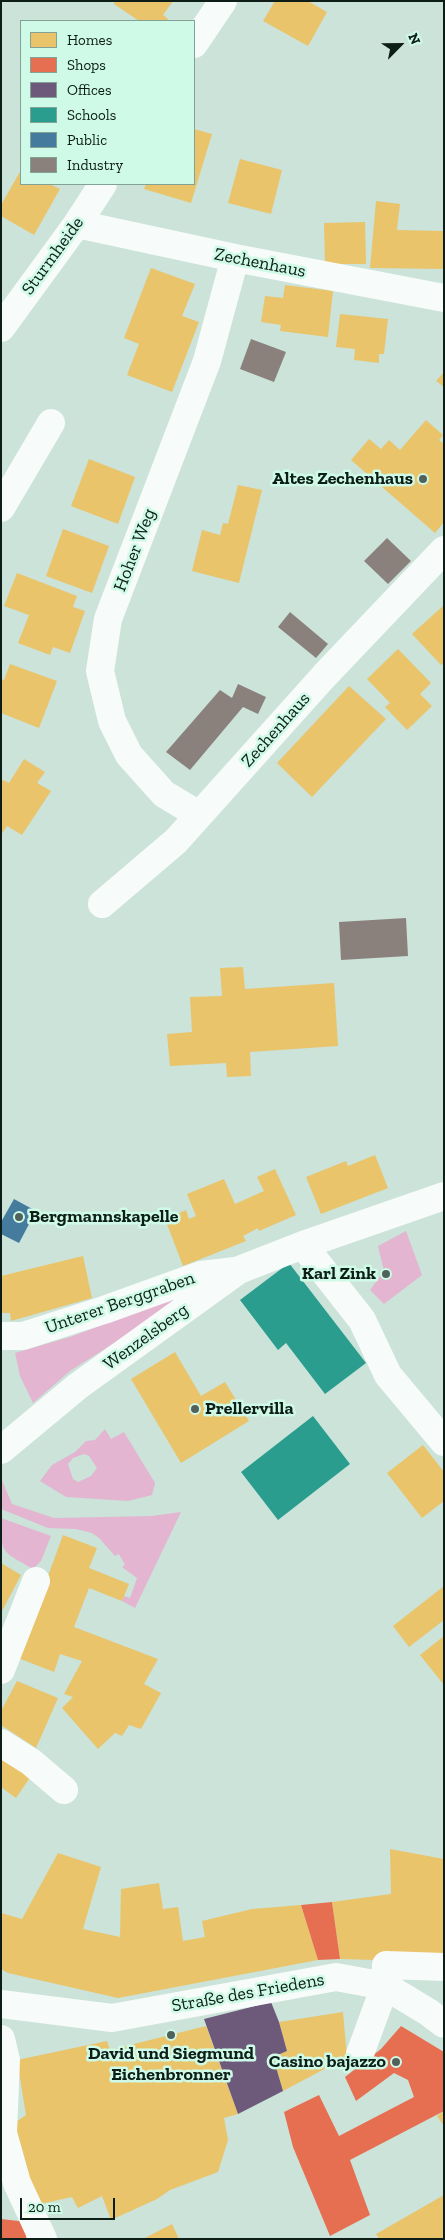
<!DOCTYPE html>
<meta charset="utf-8">
<style>
body{margin:0}
#map{position:relative;width:445px;height:2240px;overflow:hidden;background:#cbe3d9;font-family:"Zilla Slab",serif}
canvas{display:block}
.frame{position:absolute;inset:0;border:2px solid #0d1d17;pointer-events:none}
.legend{position:absolute;left:20px;top:20px;width:175px;height:165px;box-sizing:border-box;background:#cefae7;border:1px solid #81a294;margin:0;padding:6px 9px;list-style:none;font-size:15px;color:#0d1d17}
.legend li{display:flex;align-items:center;gap:10px;height:25px}
.legend b{width:25px;border:1px solid #81a294}
.north{position:absolute;left:375px;top:20px;width:50px;height:50px;-webkit-text-stroke:4px #cefae7;paint-order:stroke;rotate:67deg;font-size:14px;font-weight:700;line-height:20px;text-align:center;color:#0d1d17}
.north::after{content:'';display:block;margin:auto;width:18px;height:22px;background:#0d1d17;clip-path:polygon(50% 0,100% 100%,50% 72%,0 100%)}
.scale{position:absolute;left:20px;top:2198px;width:95px;height:22px;box-sizing:border-box;border:2px solid #0d1d17;border-top:0;padding-left:6px;font-size:15px;line-height:18px;white-space:nowrap;color:#0d1d17;-webkit-text-stroke:4px #cefae7;paint-order:stroke}
</style>
<div id="map">
<canvas width="445" height="2240"></canvas>
<div class="frame"></div>
<ul class="legend">
<li><b style="height:14px;background:#e9c46a"></b>Homes</li>
<li><b style="height:14px;background:#e76f51"></b>Shops</li>
<li><b style="height:14px;background:#6d597a"></b>Offices</li>
<li><b style="height:14px;background:#2a9d8f"></b>Schools</li>
<li><b style="height:14px;background:#457b9d"></b>Public</li>
<li><b style="height:14px;background:#8a817c"></b>Industry</li>
</ul>
<div class="north">N</div>
<div class="scale">20 m</div>
</div>
<script>
const g = document.querySelector('canvas').getContext('2d');
g.lineJoin = 'round';
function paint(path, color) { g.fillStyle = color; g.fill(path, 'evenodd'); }
function stroke(path, color, width, dash) { g.strokeStyle = color; g.lineWidth = width; g.lineCap = dash ? 'butt' : 'round'; g.setLineDash(dash || []); g.stroke(path); }
function drawText(font, color, halo, rows, align = 'center') {
  g.font = font + ' "Zilla Slab",serif'; g.lineWidth = 5; g.setLineDash([]); g.textBaseline = 'middle'; g.strokeStyle = halo; g.fillStyle = color; for (const [text, x, y, turn = 0] of rows) {
    g.save(); g.translate(x, y); g.rotate((+turn || 0) * Math.PI / 180); g.textAlign = isNaN(turn) ? turn : align; if (halo) g.strokeText(text, 0, 0); g.fillText(text, 0, 0); g.restore();
  }
}
const green = new Path2D(`
 M406,1231L422,1275L384,1304L370,1290L384,1271L378,1246Z
 M202,1287L70,1371L33,1403L20,1376L15,1353L70,1337Z
 M105,1429L111,1439L124,1432L155,1483L152,1495L128,1501L66,1497L40,1481L52,1465L75,1452L86,1441L95,1440ZM84,1454L89,1456L97,1468L91,1476L78,1482L73,1479L68,1464L73,1458Z
 M1,1478L12,1504L54,1518L152,1516L181,1512L135,1608L122,1601L124,1596L130,1598L137,1578L122,1567L125,1565L119,1554L115,1556L99,1538L92,1533L76,1529L48,1528L1,1509Z
 M1,1518L51,1536L41,1561L33,1569C1,1550 1,1555 1,1518Z`);
const homes = new Path2D(`
 M115,1H173L163,15L168,19L167,21H139L114,4Z
 M275,1H308L327,12L308,46L263,21Z
 M194,129L212,134L191,203L144,189L146,184H194Z
 M240,159L282,170L271,214L228,203Z
 M21,170V184H50L60,189L34,235L1,216V205Z
 M376,201L400,204L397,230L444,231V269L370,268Z
 M365,222L366,264H325L324,223Z
 M151,268L195,284L182,316L199,322L172,392L127,375L139,344L124,338Z
 M285,285L333,291L328,337L280,331L281,325L261,322L265,296L283,298Z
 M340,314L388,319L384,354H379V363L354,360L355,349L336,347Z
 M444,372V387L436,381Z
 M426,420L443,435L439,440L444,444V522L435,533L351,460L369,439L381,449L389,440L400,450Z
 M89,459L135,477L118,524L71,506Z
 M238,485L262,490L239,583L192,571L202,530L220,535L223,523L228,524Z
 M63,529L109,546L92,593L46,576Z
 M17,573L77,596L73,607L85,611L70,653L53,647L50,655L18,643L29,615L4,606Z
 M444,605V663L441,665L412,634Z
 M398,649L431,683L420,694L432,706L407,730L385,707L390,703L367,679Z
 M10,664L57,681L39,728L1,713V679L4,680Z
 M349,686L386,719L312,797L277,763Z
 M24,759L45,772L37,783L51,791L22,835L7,826L1,835V779L9,783Z
 M243,967L245,989L334,983L338,1046L250,1052L251,1076L227,1077L226,1063L170,1066L167,1034L192,1032L190,997L222,996L220,968Z
 M375,1155L388,1188L321,1214L306,1177L346,1161L348,1166Z
 M275,1169L296,1215L259,1231L258,1228L243,1236L246,1241L183,1266L165,1219L186,1210L189,1219L196,1216L187,1194L224,1179L235,1204L264,1191L257,1177Z
 M83,1256L92,1298L11,1321L10,1313H1V1276Z
 M175,1352L201,1396L225,1382L249,1421L181,1463L131,1379Z
 M423,1445L444,1472V1501L422,1518L387,1473Z
 M63,1535L97,1548L89,1568L129,1584L122,1601L89,1588L74,1627L158,1659L144,1684L161,1693L141,1729L129,1725L122,1736L115,1733L98,1749L62,1708L73,1697L64,1694L82,1661L60,1654L54,1672L18,1658Z
 M1,1563L21,1575L1,1613Z
 M444,1586V1620L409,1647L393,1626Z
 M444,1636V1685L420,1655Z
 M17,1681L58,1698L36,1748L1,1725V1711Z
 M1,1754L31,1776L16,1798L1,1787Z
 M390,1849L444,1859V1962L340,1959L332,1902L391,1894Z
 M58,1853L101,1867L83,1929L120,1937L121,1889L159,1883L163,1909L178,1907L183,1941L205,1937L202,1921L252,1909L301,1905L318,1960L118,1998L8,1973L1,1969V1913L22,1919Z
 M343,2012L347,2057L283,2091L273,2057L287,2051L279,2022Z
 M206,2026L238,2114L224,2118L228,2140L218,2172L170,2190L157,2199L111,2220L102,2196L78,2208L72,2197L31,2206L13,2124L26,2115L17,2060L107,2041L110,2050Z
 M444,2111V2126L437,2116Z
 M444,2195V2239H379L376,2234Z
 M172,2224L179,2239H143Z`);
const shops = new Path2D(`
 M332,1902L340,1959L318,1960L301,1905Z
 M401,2026L444,2052V2111L350,2160L370,2215L330,2236L293,2147L284,2112L319,2095L339,2136L414,2097L408,2080L394,2073L356,2101L345,2077L381,2049Z
 M1,2219L27,2222L26,2239H1Z`);
const offices = new Path2D(`
 M271,2002L279,2022L287,2051L273,2057L283,2091L238,2114L204,2019Z`);
const schools = new Path2D(`
 M289,1263L366,1363L325,1394L286,1343L278,1350L240,1300Z
 M313,1416L350,1464L278,1520L241,1472Z`);
const public = new Path2D(`
 M14,1199L36,1211L19,1243L1,1234V1222Z`);
const industry = new Path2D(`
 M251,339L286,352L274,382L240,369Z
 M387,538L411,561L388,584L364,561Z
 M290,612L328,644L316,658L278,627Z
 M238,684L266,697L258,714L243,707L190,770L166,752L220,690L232,698Z
 M406,918L408,956L341,960L339,922Z`);
const minor = new Path2D(`
 M194,44L223,1
 M77,224L235,258L444,298
 M1,328L77,224L103,184
 M1,508L51,423
 M199,815L164,794L129,755L112,721L100,671L108,619L207,361L235,258
 M102,904L176,841L325,675L444,550
 M303,1245L362,1320L388,1375L444,1442
 M1,1336H23L104,1310L201,1275L235,1271
 M1,1450L78,1386L239,1270L303,1245L444,1196
 M1,1670L36,1581
 M1,1743L31,1762L64,1790
 M1,2004L112,2018L336,1977L385,1986L428,2012L444,2024
 M1,2039L6,2060L3,2133L17,2183L43,2239
 M360,2054L385,1986L386,1965L444,1967`);
const markers = [
 [423,479,5,"#50625b"],
 [19,1217,5,"#50625b"],
 [386,1274,5,"#50625b"],
 [195,1409,5,"#50625b"],
 [171,2035,5,"#50625b"],
 [396,2062,5,"#50625b"]
];
const streetNames = [
 ["Sturmheide",53,256,-54],
 ["Zechenhaus",260,263,11],
 ["Hoher Weg",135,550,-69],
 ["Zechenhaus",276,730,-48],
 ["Unterer Berggraben",120,1303,-19],
 ["Wenzelsberg",146,1337,-36],
 ["Straße des Friedens",248,1993,-10]
];
const poiNames = [
 ["Altes Zechenhaus",413,479],
 ["Bergmannskapelle",29,1217,"left"],
 ["Karl Zink",376,1274],
 ["Prellervilla",205,1409,"left"],
 ["David und Siegmund",171,2054,"center"],
 ["Eichenbronner",171,2075,"center"],
 ["Casino bajazzo",386,2062]
];
paint(green, '#e3b5d0');
paint(homes, '#e9c46a');
paint(shops, '#e76f51');
paint(offices, '#6d597a');
paint(schools, '#2a9d8f');
paint(public, '#457b9d');
paint(industry, '#8a817c');
stroke(minor, '#f7fbf9', 28);
for (const [x, y, r, color] of markers) { const dot = new Path2D(); dot.arc(x, y, r, 0, 2 * Math.PI); g.fillStyle = color; g.fill(dot); stroke(dot, '#cefae7', 2); }
drawText('18px', '#0d1d17', '#cefae7', streetNames);
drawText('bold 18px', '#0d1d17', '#cefae7', poiNames, 'right');
</script>
